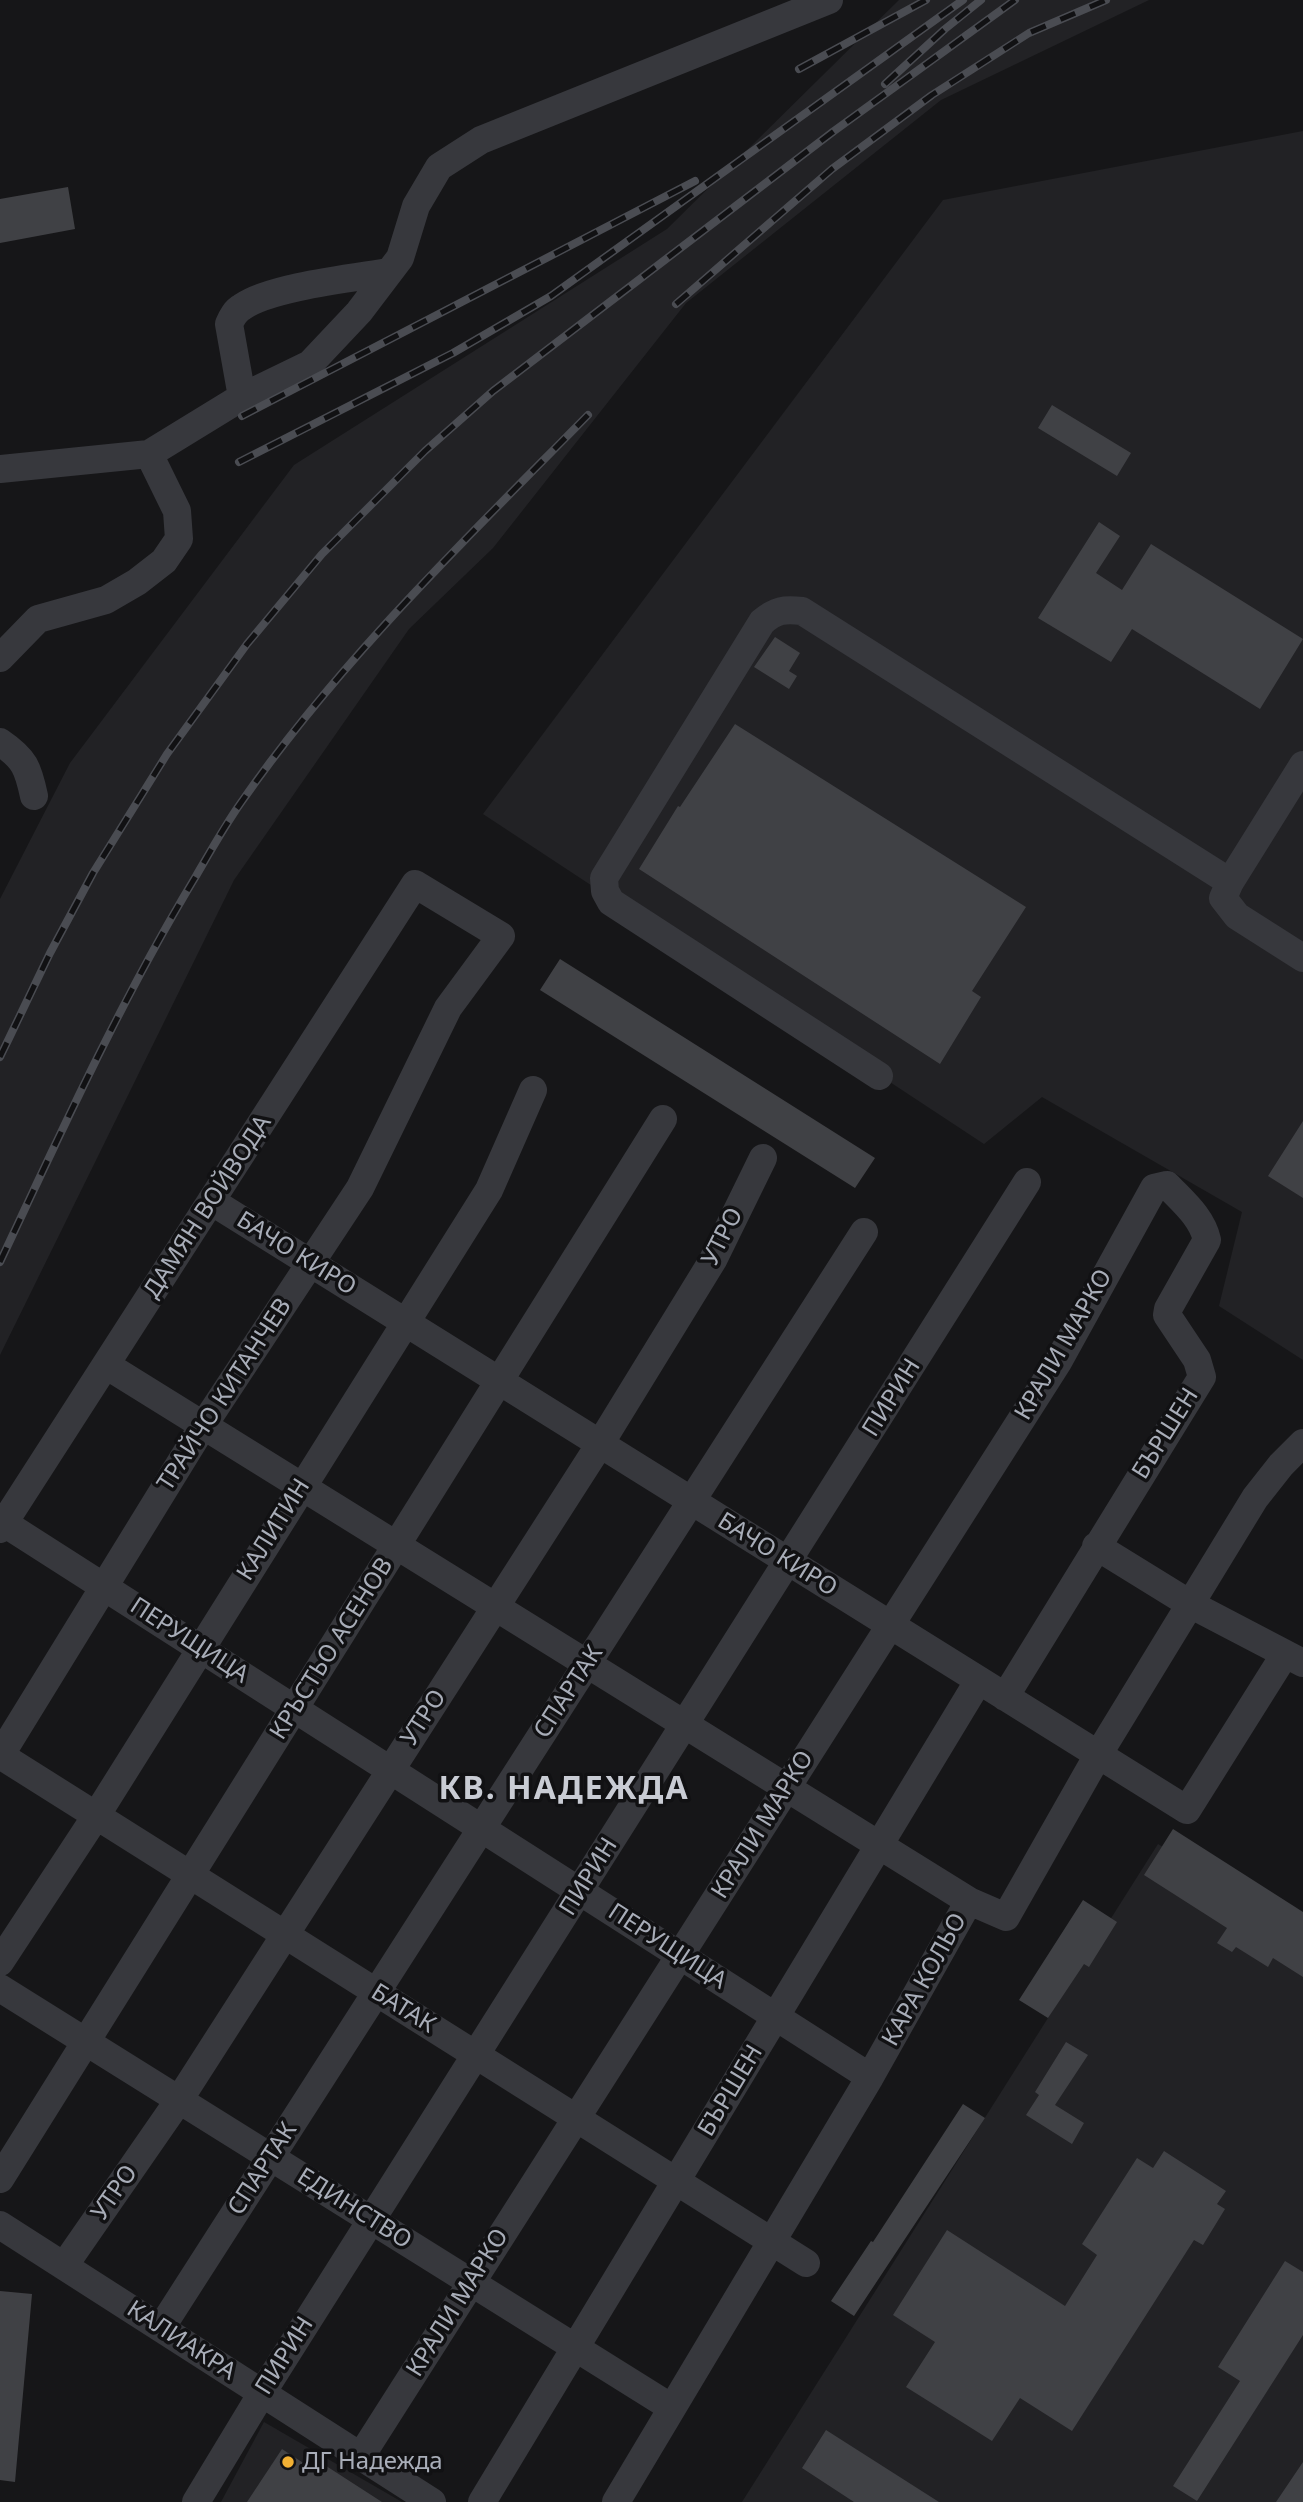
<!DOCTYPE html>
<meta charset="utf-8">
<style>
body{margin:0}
canvas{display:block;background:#161618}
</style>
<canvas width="1303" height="2502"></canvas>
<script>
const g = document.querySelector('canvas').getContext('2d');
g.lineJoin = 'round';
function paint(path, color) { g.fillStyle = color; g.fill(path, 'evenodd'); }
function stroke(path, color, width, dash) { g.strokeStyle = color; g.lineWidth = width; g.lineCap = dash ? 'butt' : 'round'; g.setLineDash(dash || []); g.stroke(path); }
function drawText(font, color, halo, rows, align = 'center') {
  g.font = font + ' "Noto Sans",sans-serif'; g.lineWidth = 7; g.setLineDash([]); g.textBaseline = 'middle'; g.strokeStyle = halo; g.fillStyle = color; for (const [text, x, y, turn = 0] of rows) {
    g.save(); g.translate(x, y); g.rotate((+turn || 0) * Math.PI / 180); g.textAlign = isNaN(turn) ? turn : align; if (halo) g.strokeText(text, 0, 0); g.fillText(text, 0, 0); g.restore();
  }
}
const built = new Path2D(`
 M899,0H1149L941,100L686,303L493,548L409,629L234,880L0,1355V899L70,763L294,465L667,229Z
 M1303,131V1360L1219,1306L1242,1212L1042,1097L984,1144L483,814L943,200Z
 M1158,1844L1303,1932V2502H742Z
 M264,2422L402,2502H221Z`);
const building = new Path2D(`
 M68,187L75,229L0,243V199Z
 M1052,405L1131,453L1117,476L1038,428Z
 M1099,522L1120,536L1096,573L1122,590L1151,544L1303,639L1260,709L1132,629L1111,662L1038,618Z
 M775,637L800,653L789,671L797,676L789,689L754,667Z
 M735,724L1026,907L972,991L981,997L940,1064L639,869L678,806L680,807Z
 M560,959L875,1158L855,1188L540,990Z
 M1303,1121V1198L1268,1176Z
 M1173,1829L1303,1912V1977L1273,1958L1268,1967L1236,1947L1232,1952L1217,1943L1227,1928L1144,1875Z
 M1083,1900L1117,1922L1089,1967L1084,1964L1048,2018L1019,2000Z
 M1066,2042L1088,2055L1055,2105L1084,2123L1072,2144L1026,2115L1039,2095L1035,2092Z
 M963,2104L985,2118L854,2316L831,2301L871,2241L873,2242Z
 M1164,2151L1226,2191L1217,2204L1225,2209L1203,2245L1194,2240L1072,2431L1020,2398L992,2441L906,2387L935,2342L893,2315L947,2230L1065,2306L1097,2255L1082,2244L1137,2158L1153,2168Z
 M1285,2261L1303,2272V2335L1197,2501L1173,2486L1240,2381L1218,2367Z
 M0,2291L32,2294L15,2482L0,2480Z
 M826,2430L939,2502H854L802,2468Z
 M282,2449L314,2470L320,2462L382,2502H247Z
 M1303,2462V2502H1276Z`);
const minor = new Path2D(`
 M242,397L229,324C232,317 235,311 242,307C270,287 353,278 389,272
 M149,454L242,397L310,364L359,312L400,258L416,206L439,167L481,140L829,0
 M0,469L149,454L177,511L179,539L164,561L137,582L106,600L38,619L0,658
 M0,742C25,759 28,768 34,796
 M1303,765L1230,882L1223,898L1237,916L1303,958
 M879,1076L611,902L605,891L604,878L762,622C776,610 784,609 802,611L1230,882
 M211,1201L1187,1810L1285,1654
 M106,1365L969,1901
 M4,1523L870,2077
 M0,1529L415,884L501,936L448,1008L360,1188L203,1426L0,1756
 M1096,1546L1190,1604L1303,1663
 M0,1755L806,2263
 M0,1962L96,1816L489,1190L533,1090
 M0,1988L672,2408
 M0,2179L663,1119
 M0,2225L432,2502
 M64,2266L179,2100L600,1444L713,1260L763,1158
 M161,2328L864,1232
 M361,2456L1058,1362L1154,1188L1167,1185C1182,1201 1202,1217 1207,1240L1168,1309L1167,1315L1197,1360L1202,1377L1005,1697
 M196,2502L262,2393L1027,1182
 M482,2502L979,1680
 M616,2502L870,2077L969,1901L1006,1917L1098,1755L1255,1498L1281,1465L1303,1443`);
const rail = new Path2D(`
 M799,69L926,0
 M885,84L945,29L981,0
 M676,304L832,169L932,95L1029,33L1106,0
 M242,416L695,181
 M239,462L453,353L551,296L963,0
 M0,1057L50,953L93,873L167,754L247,644L322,554L425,451L493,391L834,131L1015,0
 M0,1262C61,1132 121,1000 196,876C210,852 224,827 240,804C340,660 466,539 588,415`);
const markers = [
 [288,2462,7,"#f2b134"]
];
const streetNames = [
 ["ДАМЯН ВОЙВОДА",208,1207,-57],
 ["УТРО",723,1237,-63],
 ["БАЧО КИРО",296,1254,32],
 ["КРАЛИ МАРКО",1064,1345,-60],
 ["ТРАЙЧО КИТАНЧЕВ",225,1395,-57],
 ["ПИРИН",892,1398,-58],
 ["БЪРШЕН",1166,1434,-58],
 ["КАЛИТИН",274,1530,-58],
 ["БАЧО КИРО",777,1555,32],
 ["ПЕРУЩИЦА",189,1641,33],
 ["КРЪСТЬО АСЕНОВ",332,1649,-58],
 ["СПАРТАК",569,1692,-57],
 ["УТРО",424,1718,-57],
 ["КРАЛИ МАРКО",763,1825,-58],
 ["ПИРИН",589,1877,-58],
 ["ПЕРУЩИЦА",667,1947,33],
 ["КАРА КОЛЬО",925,1980,-61],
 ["БАТАК",403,2009,32],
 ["БЪРШЕН",731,2091,-59],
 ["СПАРТАК",263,2169,-57],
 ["УТРО",115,2193,-55],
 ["ЕДИНСТВО",354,2209,32],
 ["КРАЛИ МАРКО",458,2303,-58],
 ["КАЛИАКРА",181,2341,33],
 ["ПИРИН",285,2356,-58]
];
const poiNames = [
 ["ДГ Надежда",302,2462]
];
const districtNames = [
 ["КВ. НАДЕЖДА",564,1790]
];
paint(built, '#222225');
paint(building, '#404145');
stroke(minor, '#37383d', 28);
stroke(rail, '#4a4c52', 8);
stroke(rail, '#111113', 5, [16]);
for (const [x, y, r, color] of markers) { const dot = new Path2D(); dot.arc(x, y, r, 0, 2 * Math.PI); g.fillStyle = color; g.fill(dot); stroke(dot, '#111113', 2.5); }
drawText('24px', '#a8adb8', '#111113', streetNames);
drawText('24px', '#a8adb8', '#111113', poiNames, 'left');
g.letterSpacing = '2px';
drawText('bold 32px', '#c9ccd4', '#111113', districtNames);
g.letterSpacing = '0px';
</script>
